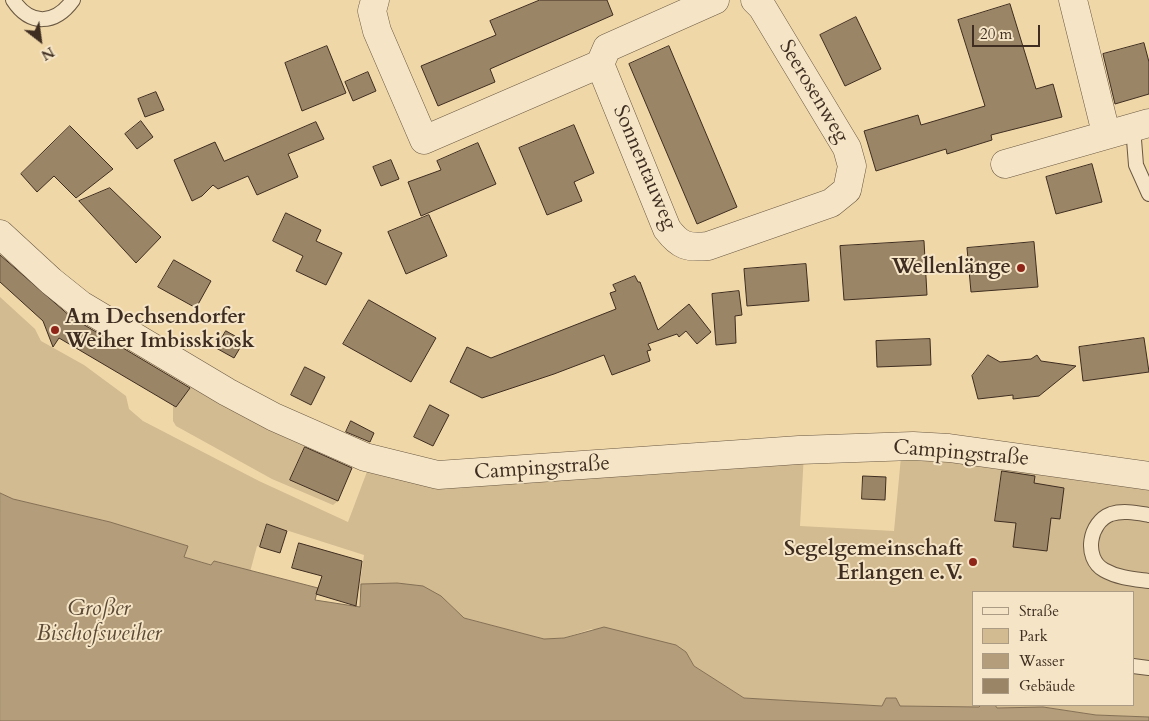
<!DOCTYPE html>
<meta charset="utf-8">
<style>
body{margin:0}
#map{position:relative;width:1149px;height:721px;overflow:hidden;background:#f0d7a8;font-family:Cardo,serif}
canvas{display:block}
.legend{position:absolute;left:972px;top:591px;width:162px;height:115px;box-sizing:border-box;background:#f5e5c6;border:1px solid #ac9b84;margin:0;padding:6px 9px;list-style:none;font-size:15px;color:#3e2d20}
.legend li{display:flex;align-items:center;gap:10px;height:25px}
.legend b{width:25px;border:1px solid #ac9b84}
.north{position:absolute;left:15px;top:15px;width:50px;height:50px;-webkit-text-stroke:4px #f5e5c6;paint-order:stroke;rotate:150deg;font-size:14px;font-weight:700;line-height:20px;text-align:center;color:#3e2d20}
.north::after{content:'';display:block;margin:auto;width:18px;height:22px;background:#3e2d20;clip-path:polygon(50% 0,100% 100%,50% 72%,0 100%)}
.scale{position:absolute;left:972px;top:25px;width:68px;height:22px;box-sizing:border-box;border:2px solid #3e2d20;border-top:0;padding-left:6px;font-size:15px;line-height:18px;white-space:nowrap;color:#3e2d20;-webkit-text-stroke:4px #f5e5c6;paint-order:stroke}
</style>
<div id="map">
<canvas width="1149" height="721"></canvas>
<ul class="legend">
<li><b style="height:6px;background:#f5e5c6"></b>Straße</li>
<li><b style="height:14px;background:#d2ba91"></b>Park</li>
<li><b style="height:14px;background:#b39d7a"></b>Wasser</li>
<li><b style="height:14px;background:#9b8567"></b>Gebäude</li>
</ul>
<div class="north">N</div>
<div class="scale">20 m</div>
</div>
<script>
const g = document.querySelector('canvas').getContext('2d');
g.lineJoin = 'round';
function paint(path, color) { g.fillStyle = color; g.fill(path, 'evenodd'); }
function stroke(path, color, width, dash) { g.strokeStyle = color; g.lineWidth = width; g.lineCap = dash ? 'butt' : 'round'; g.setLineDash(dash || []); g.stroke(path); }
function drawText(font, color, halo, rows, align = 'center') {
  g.font = font + ' Cardo,serif'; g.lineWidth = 4; g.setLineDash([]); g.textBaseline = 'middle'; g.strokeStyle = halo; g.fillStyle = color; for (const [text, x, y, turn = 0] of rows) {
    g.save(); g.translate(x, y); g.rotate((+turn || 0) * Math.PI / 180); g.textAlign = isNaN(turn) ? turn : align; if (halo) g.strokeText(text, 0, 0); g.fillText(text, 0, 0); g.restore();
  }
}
const green = new Path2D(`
 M0,297L35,329L41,341L84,365L126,396L129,409L143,421L259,481L348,522L368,469L804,453L800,526L894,531L901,457L948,459L1149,489V717L1096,715L1043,707L997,708L995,705H1133V592H973V705H981L979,707L882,706L744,698L694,666L686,652L591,629L564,638L544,639L464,618L441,596L397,583L361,584L359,590L364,555L267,524L260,547L257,546L250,572L214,561L212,565L184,557L188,546L110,522L13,499L0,493Z
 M194,382L305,446L291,480L338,501L333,505L272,479L176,426L173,421V405L176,407Z`);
const water = new Path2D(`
 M0,493L13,499L110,522L188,546L184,557L211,565L214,561L318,588L315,600L360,607L361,584L397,583L423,586L441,596L464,618L544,639L564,638L604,627L676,645L686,652L694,666L744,698L882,706L886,698H896L900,706L979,707L981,705H995L997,708L1043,707L1096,715L1149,717V721H0Z`);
const building = new Path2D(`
 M540,0H607L613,15L490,69L495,82L438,106L421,66L496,35L490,21Z
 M1010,4L1036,89L1053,84L1062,117L991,135L992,140L947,154L946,149L876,171L864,131L918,115L921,125L985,106L958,20Z
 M856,17L881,69L845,86L820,35Z
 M1144,43L1149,62V94L1115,104L1103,54Z
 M327,46L346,93L302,111L285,63Z
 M669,46L737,207L697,224L629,64Z
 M368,72L376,91L353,101L345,82Z
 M156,92L164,110L145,117L138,99Z
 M141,121L153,137L137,149L125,134Z
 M316,122L324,139L288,154L298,177L257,195L248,176L218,189L213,185L202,196L192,201L174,160L215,142L224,161Z
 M574,125L594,173L574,182L582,201L547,215L519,148Z
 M70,126L113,169L76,198L54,176L37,192L21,174Z
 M478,143L496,184L421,216L408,182L441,170L437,161Z
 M391,160L399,179L381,186L373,167Z
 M1092,164L1102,202L1056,214L1046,177Z
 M110,188L161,237L136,263L79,201Z
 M286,213L321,230L316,241L342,253L326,285L296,271L303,256L273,241Z
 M429,215L447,256L406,274L388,232Z
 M924,241L927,295L844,300L840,246Z
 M1034,242L1038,287L971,292L967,248Z
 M0,255L71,317L190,388L176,407L59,338L53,347L43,321L0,282Z
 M174,260L211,281L196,308L158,287Z
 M806,264L809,301L747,306L744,269Z
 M635,276L638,282H640L658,330L689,304L711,332L697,344L686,331L679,337L677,334L648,344L651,350L647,351L650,361L612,375L604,355L554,374L482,398L450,382L467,347L491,358L616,309L610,293L616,291L613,285Z
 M739,291L742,315L735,316L736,343L716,345L712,294Z
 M369,300L436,338L411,382L343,344Z
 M226,331L244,341L234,358L216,348Z
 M1144,338L1149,372L1083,381L1079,347Z
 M930,339L931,365L877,367L876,341Z
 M988,355L1000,362L1031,359L1037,355L1041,361L1076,366L1039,396L1013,399V395L978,399L972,376Z
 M305,367L325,377L311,405L291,395Z
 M430,405L449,415L433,446L414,437Z
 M351,421L374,433L370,442L346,432Z
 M305,447L352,468L338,501L290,480Z
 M1002,471L1035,476L1034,483L1064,488L1060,519L1051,518L1047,551L1013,547L1016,523L995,521Z
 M863,476L886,477L885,500L862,499Z
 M267,524L287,531L280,553L260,547Z
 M299,543L362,561L356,606L316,594L322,576L292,568Z`);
const service = new Path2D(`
 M13,0C30,26 55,25 73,0
 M1133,127L1136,165L1149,194
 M1149,515C1137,513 1123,510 1111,514C1089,522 1083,558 1104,570C1118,578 1134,579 1149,581
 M1133,666L1149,668`);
const minor = new Path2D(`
 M375,0L372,11L377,31L424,140L600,64L667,229C680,246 687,248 708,246L831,203L847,190L852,166L847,148L762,7L755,0
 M1073,0L1106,133
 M600,64L607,48L715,0
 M1005,164L1149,123
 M0,234L51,281L81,305L227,392L274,417L365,457L438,475L799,450L913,446L949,448L1149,476`);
const markers = [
 [1021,268,5,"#8f2418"],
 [55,330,5,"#8f2418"],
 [973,562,5,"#8f2418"]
];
const streetNames = [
 ["Seerosenweg",813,92,59],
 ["Sonnentauweg",644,168,67],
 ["Campingstraße",961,454,5],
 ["Campingstraße",542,469,-4]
];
const poiNames = [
 ["Wellenlänge",1011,268],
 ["Am Dechsendorfer",65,318,"left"],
 ["Weiher Imbisskiosk",65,342,"left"],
 ["Segelgemeinschaft",963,550],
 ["Erlangen e.V.",963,574]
];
const waterNames = [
 ["Großer",99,610],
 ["Bischofsweiher",99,635]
];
paint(green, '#d2ba91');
paint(water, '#b39d7a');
stroke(water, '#847056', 1);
paint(building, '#9b8567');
stroke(building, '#3e2d20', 1);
stroke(service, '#6a5842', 16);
stroke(minor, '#6a5842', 29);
stroke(service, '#f5e5c6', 14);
stroke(minor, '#f5e5c6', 28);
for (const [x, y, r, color] of markers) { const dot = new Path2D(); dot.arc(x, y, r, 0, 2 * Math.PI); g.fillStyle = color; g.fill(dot); stroke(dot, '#f5e5c6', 2); }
drawText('21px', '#3e2d20', '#f5e5c6', streetNames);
drawText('bold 21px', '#3e2d20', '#f5e5c6', poiNames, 'right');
drawText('italic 22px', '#5b4936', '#f5e5c6', waterNames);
</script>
